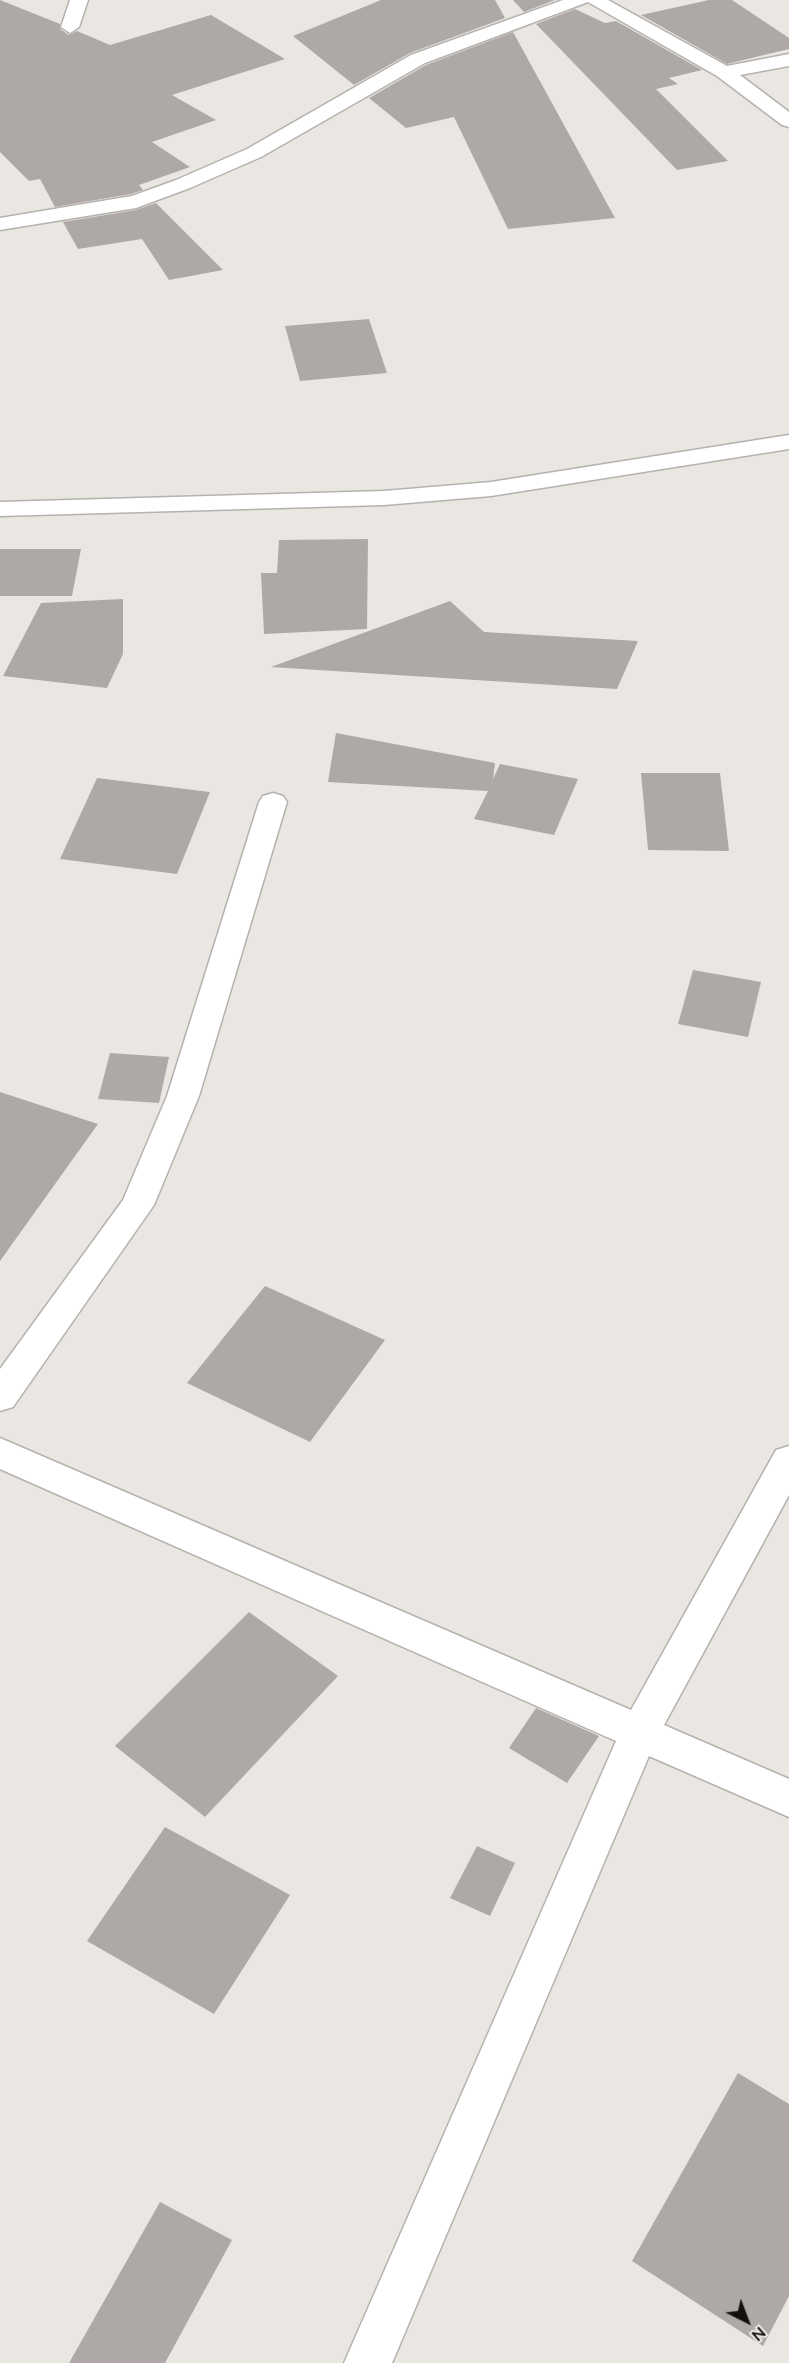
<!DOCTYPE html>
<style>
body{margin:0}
#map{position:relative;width:789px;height:2363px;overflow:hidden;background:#eae7e3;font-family:Mulish,sans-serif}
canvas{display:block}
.north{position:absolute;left:717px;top:2291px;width:60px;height:60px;-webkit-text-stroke:4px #eae7e3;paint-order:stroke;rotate:138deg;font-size:16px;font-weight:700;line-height:24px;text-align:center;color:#141211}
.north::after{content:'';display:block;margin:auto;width:21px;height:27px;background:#141211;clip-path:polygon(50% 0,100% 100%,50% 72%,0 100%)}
</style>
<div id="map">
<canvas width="789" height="2363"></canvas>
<div class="north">N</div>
</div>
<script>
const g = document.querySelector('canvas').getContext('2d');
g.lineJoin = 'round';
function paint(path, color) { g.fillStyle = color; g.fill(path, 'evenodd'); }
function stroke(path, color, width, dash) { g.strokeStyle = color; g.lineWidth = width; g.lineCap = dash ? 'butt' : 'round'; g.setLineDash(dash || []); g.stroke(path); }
const building = new Path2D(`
 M0,0L60,24V29L69,35L77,31L110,45L211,15L285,59L172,95L216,120L152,142L190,167L139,185L143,190L131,194L55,207L40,179L29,181L0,152Z
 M381,0H495L505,18L410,53L354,85L293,36Z
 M513,0H555L524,12Z
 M709,0H732L789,38V49L727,64L641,15Z
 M575,9L605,23L616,21L702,70L669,78L678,84L656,89L728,161L677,170L536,24Z
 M513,32L615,218L508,229L454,117L406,128L369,98L426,65Z
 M156,203L223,270L169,280L142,239L78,249L63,222L136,210Z
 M369,319L387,373L300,381L285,326Z
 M368,539L367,629L264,634L261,573H277L279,540Z
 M0,549H81L72,596H0Z
 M123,599V654L107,688L3,676L41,603Z
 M450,601L484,632L638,641L617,689L271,667Z
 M336,733L495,763L493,779L500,764L578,779L554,835L474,819L488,791L328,782Z
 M641,773H720L729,851L648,850Z
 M97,778L210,792L177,874L60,859Z
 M693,970L761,982L748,1037L678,1024Z
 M110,1053L169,1057L159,1103L98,1099Z
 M0,1092L98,1124L0,1261Z
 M265,1286L385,1340L310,1442L187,1383Z
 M249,1612L338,1676L205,1817L115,1746Z
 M536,1708L599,1736L567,1783L509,1748Z
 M165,1827L290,1895L214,2014L87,1941Z
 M477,1846L515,1863L490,1916L450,1898Z
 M738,2073L789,2104V2296L763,2346L632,2261Z
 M160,2202L232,2240L165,2363H69Z`);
const minor = new Path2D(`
 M70,0H88L79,27L70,33L61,27Z
 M563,0H608L727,66L789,54V66L740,75L789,112V127L782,125L717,76L588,2L425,63L261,157L190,188L136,208L0,230V218L132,196L176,180L247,149L411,55Z
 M789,435V449L491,496L384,505L0,516V502L384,491L491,482Z
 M273,793L283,796L287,802L199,1096L154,1205L13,1407L0,1411V1369L123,1200L167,1096L259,802L263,796Z
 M0,1438L631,1710L776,1450L789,1446V1495L664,1725L789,1779V1817L649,1756L392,2363H344L616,1741L0,1469Z`);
paint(building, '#aea9a7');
stroke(minor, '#b5b2ae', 3);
paint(minor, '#fff');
</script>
